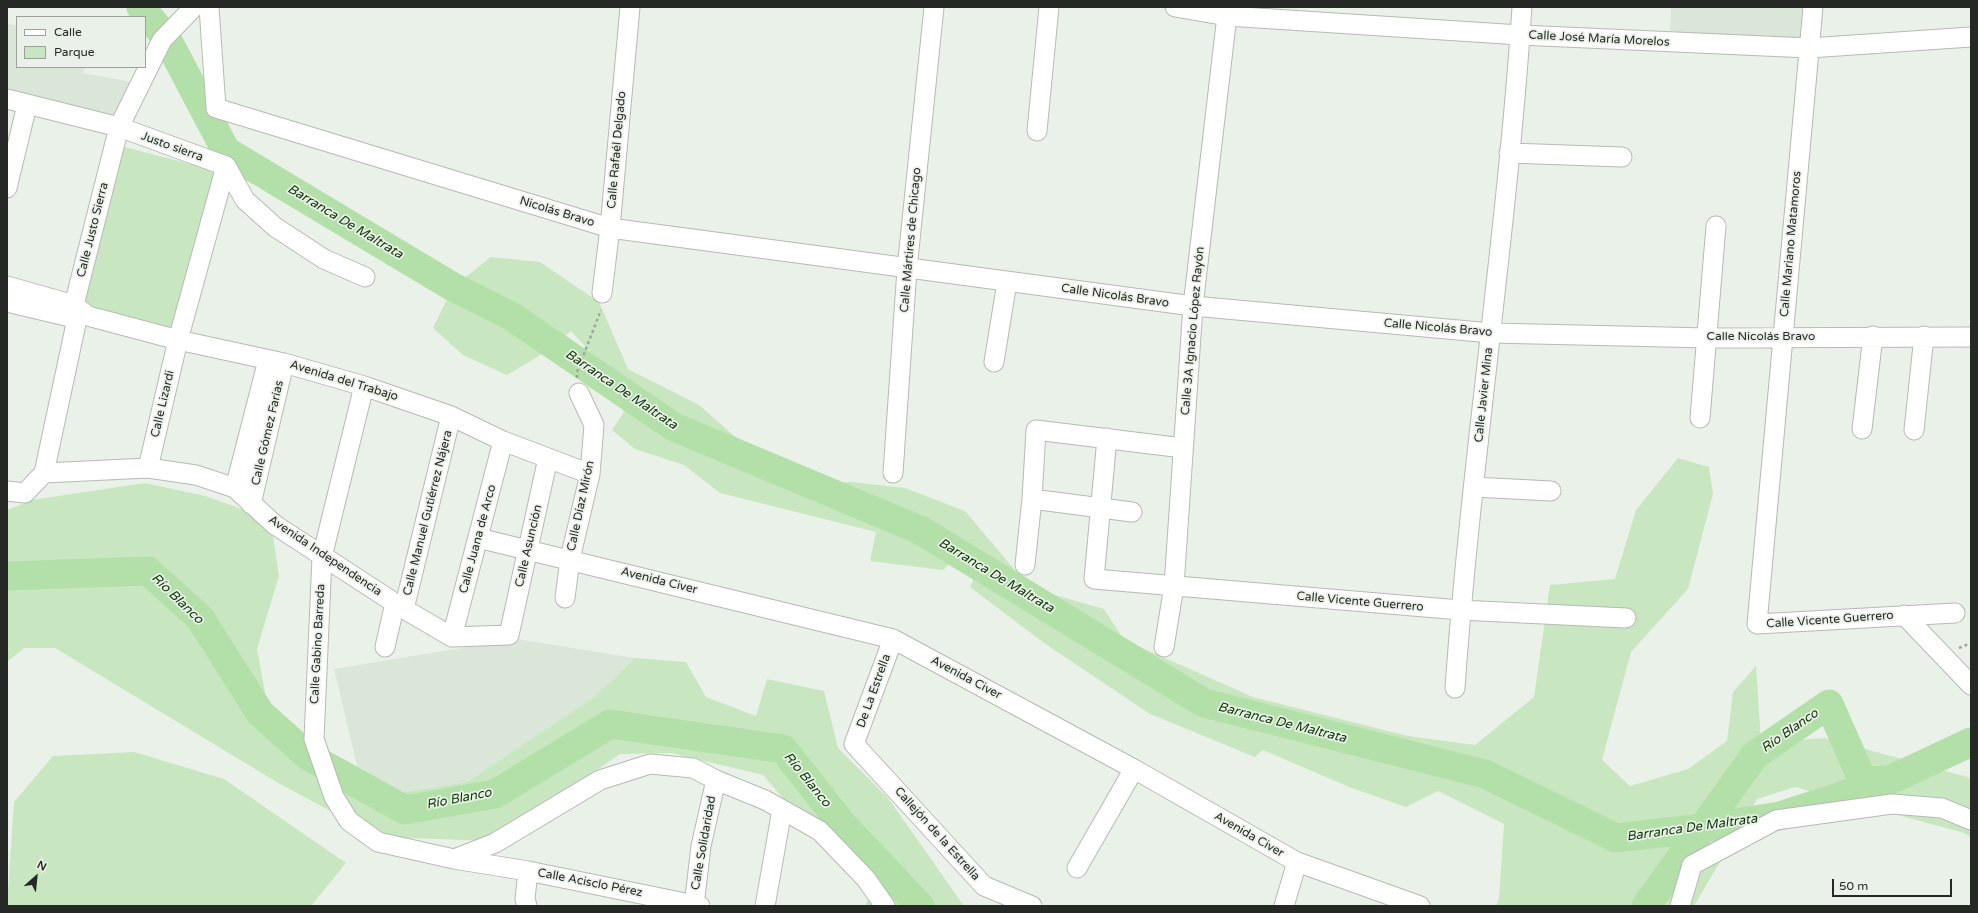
<!DOCTYPE html>
<meta charset="utf-8">
<style>
body{margin:0}
#map{position:relative;width:1978px;height:913px;overflow:hidden;background:#eaf1e8;font-family:"Varela Round",sans-serif}
canvas{display:block}
.frame{position:absolute;inset:0;border:8px solid #262825;pointer-events:none}
.legend{position:absolute;left:16px;top:16px;width:130px;height:52px;box-sizing:border-box;background:#eaf1e8;border:1px solid #9ca19a;margin:0;padding:5px 7px;list-style:none;font-size:12px;color:#262825}
.legend li{display:flex;align-items:center;gap:8px;height:20px}
.legend b{width:20px;border:1px solid #9ca19a}
.north{position:absolute;left:16px;top:857px;width:40px;height:40px;-webkit-text-stroke:3px #eaf1e8;paint-order:stroke;rotate:27deg;font-size:11px;font-weight:700;line-height:16px;text-align:center;color:#262825}
.north::after{content:'';display:block;margin:auto;width:14px;height:18px;background:#262825;clip-path:polygon(50% 0,100% 100%,50% 72%,0 100%)}
.scale{position:absolute;left:1832px;top:879px;width:120px;height:18px;box-sizing:border-box;border:2px solid #262825;border-top:0;padding-left:5px;font-size:12px;line-height:14px;white-space:nowrap;color:#262825;-webkit-text-stroke:3px #eaf1e8;paint-order:stroke}
</style>
<div id="map">
<canvas width="1978" height="913"></canvas>
<div class="frame"></div>
<ul class="legend">
<li><b style="height:5px;background:#fff"></b>Calle</li>
<li><b style="height:11px;background:#c8e7c1"></b>Parque</li>
</ul>
<div class="north">N</div>
<div class="scale">50 m</div>
</div>
<script>
const g = document.querySelector('canvas').getContext('2d');
g.lineJoin = 'round';
function paint(path, color) { g.fillStyle = color; g.fill(path, 'evenodd'); }
function stroke(path, color, width, dash) { g.strokeStyle = color; g.lineWidth = width; g.lineCap = dash ? 'butt' : 'round'; g.setLineDash(dash || []); g.stroke(path); }
function drawText(font, color, halo, rows, align = 'center') {
  g.font = font + ' "Varela Round",sans-serif'; g.lineWidth = 3.5; g.setLineDash([]); g.textBaseline = 'middle'; g.strokeStyle = halo; g.fillStyle = color; for (const [text, x, y, turn = 0] of rows) {
    g.save(); g.translate(x, y); g.rotate((+turn || 0) * Math.PI / 180); g.textAlign = isNaN(turn) ? turn : align; if (halo) g.strokeText(text, 0, 0); g.fillText(text, 0, 0); g.restore();
  }
}
const built = new Path2D(`
 M1671,7H1804L1802,39L1670,38Z
 M7,23L17,26V67H85L83,73L131,82L114,118L7,91Z
 M517,639L635,658L594,697L467,782L393,794L361,782L334,669Z`);
const green = new Path2D(`
 M121,146L217,171L177,329L82,304Z
 M491,257L540,262L599,302L628,369L699,405L790,485L852,482L905,488L965,511L1030,588L1104,609L1124,640L1253,697L1408,736L1475,745L1534,697L1550,585L1615,579L1636,510L1678,458L1709,467L1713,494L1688,589L1631,652L1602,760L1630,786L1688,769L1727,741L1733,692L1756,666L1761,743L1825,738L1971,778V837L1964,833L1795,787L1757,799L1694,906H1496L1499,898L1504,824L1438,791L1406,807L1349,787L1263,750L1255,757L1150,714L1044,643L970,587L976,573L958,555L943,570L870,561L876,532L720,493L684,465L635,449L612,430L624,412L601,364L571,331L539,356L507,375L463,355L433,328L453,287Z
 M145,483L205,496L242,509L272,529L279,576L257,649L267,703L337,773L393,794L467,782L594,697L635,658L686,662L706,697L756,716L767,679L824,691L838,748L888,798L964,906H865L869,898L763,775L671,753L620,754L494,841L379,837L280,784L55,648H24L7,662V510L32,500Z
 M134,752L224,779L346,863L311,906H7L14,802L53,756Z`);
const river = new Path2D(`
 M141,7L167,39L226,151L453,287L511,316L674,427L920,530L1204,703L1485,774L1616,838L1703,828L1780,816L1890,780L1971,742
 M7,576L148,571L200,618L260,713L308,756L405,810L495,794L610,724L783,749L843,825L920,906
 M1646,906L1755,755L1829,704L1863,781L1889,780`);
const path = new Path2D(`
 M577,378V372L601,310
 M1959,648L1971,643`);
const minor = new Path2D(`
 M209,7L216,108L610,228L1193,306L1491,333L1708,338L1971,337
 M1175,7L1227,16L1520,35L1809,48L1971,37
 M1813,7L1757,624L1955,613
 M7,99L119,127L226,166
 M1037,131L1049,7
 M1509,153L1622,157
 M226,166L245,200L275,227L324,259L365,277
 M7,188L27,105
 M7,286L74,305L88,316L178,340L284,363L364,386L451,416L503,441L590,474
 M602,293L610,228L630,7
 M7,302L70,317
 M994,362L1007,282
 M364,386L322,557L314,739L334,797L349,821L378,842L454,859L495,843L600,780L650,764L693,768L716,780L765,800L820,831L866,879L885,906
 M1700,418L1716,226
 M1862,429L1873,336
 M1914,430L1924,336
 M1107,438L1094,579L1460,610L1626,618
 M148,468L178,340L226,166
 M44,473L77,319L74,305L119,127L162,40L194,7
 M893,473L907,269L934,7
 M1474,487L1551,491
 M235,488L268,360
 M7,491L25,493L44,473L148,468L196,475L235,488L275,525L404,609L452,637L509,635L548,458
 M1032,499L1132,512
 M251,504L284,363
 M478,538L893,639L1134,769L1297,862L1420,906
 M1025,565L1032,499L1036,430L1183,448
 M565,598L570,559L590,474L594,425L579,393
 M404,609L451,416
 M1904,615L1971,685
 M452,637L503,441
 M893,639L854,744L984,886L1032,906
 M385,647L395,603
 M1164,647L1174,586L1193,306L1228,7
 M1455,688C1471,461 1507,235 1522,7
 M454,859L528,871L700,906
 M1077,868L1134,769
 M527,906L525,899L528,871
 M694,906L701,846L716,780
 M765,906L782,810
 M1284,906L1297,862
 M1680,906L1692,865L1776,820L1892,804L1942,808L1971,820`);
const streetNames = [
 ["Calle José María Morelos",1599,39,3],
 ["Justo sierra",172,147,20],
 ["Calle Rafaél Delgado",617,150,-85],
 ["Nicolás Bravo",557,212,17],
 ["Calle Justo Sierra",93,230,-76],
 ["Calle Mártires de Chicago",911,240,-85],
 ["Calle Mariano Matamoros",1791,244,-85],
 ["Calle Nicolás Bravo",1115,296,8],
 ["Calle Nicolás Bravo",1438,328,5],
 ["Calle 3A Ignacio López Rayón",1193,331,-85],
 ["Calle Nicolás Bravo",1761,337],
 ["Avenida del Trabajo",344,381,17],
 ["Calle Javier Mina",1484,395,-84],
 ["Calle Lizardi",163,404,-77],
 ["Calle Gómez Farías",268,433,-77],
 ["Calle Díaz Mirón",581,506,-78],
 ["Calle Manuel Gutiérrez Nájera",428,513,-76],
 ["Calle Juana de Arco",478,539,-75],
 ["Calle Asunción",529,546,-77],
 ["Avenida Independencia",325,556,34],
 ["Avenida Civer",659,581,14],
 ["Calle Vicente Guerrero",1360,602,5],
 ["Calle Vicente Guerrero",1830,620,-4],
 ["Calle Gabino Barreda",318,644,-87],
 ["Avenida Civer",966,678,28],
 ["De La Estrella",874,691,-70],
 ["Callejón de la Estrella",937,834,48],
 ["Avenida Civer",1249,835,30],
 ["Calle Solidaridad",704,843,-80],
 ["Calle Acisclo Pérez",590,883,11]
];
const waterNames = [
 ["Barranca De Maltrata",345,222,31],
 ["Barranca De Maltrata",621,390,34],
 ["Barranca De Maltrata",996,576,31],
 ["Río Blanco",177,599,44],
 ["Barranca De Maltrata",1282,723,14],
 ["Río Blanco",1790,731,-35],
 ["Río Blanco",807,780,51],
 ["Río Blanco",459,799,-11],
 ["Barranca De Maltrata",1692,828,-8]
];
paint(built, '#dae6d8');
paint(green, '#c8e7c1');
stroke(river, '#b2e0a8', 29);
stroke(minor, '#b5bbb4', 21);
stroke(path, '#a0a59e', 2.5, [3, 3]);
stroke(minor, '#fff', 19);
drawText('12px', '#262825', '#eaf1e8', streetNames);
drawText('italic 13px', '#0a3700', '#eaf1e8', waterNames);
</script>
